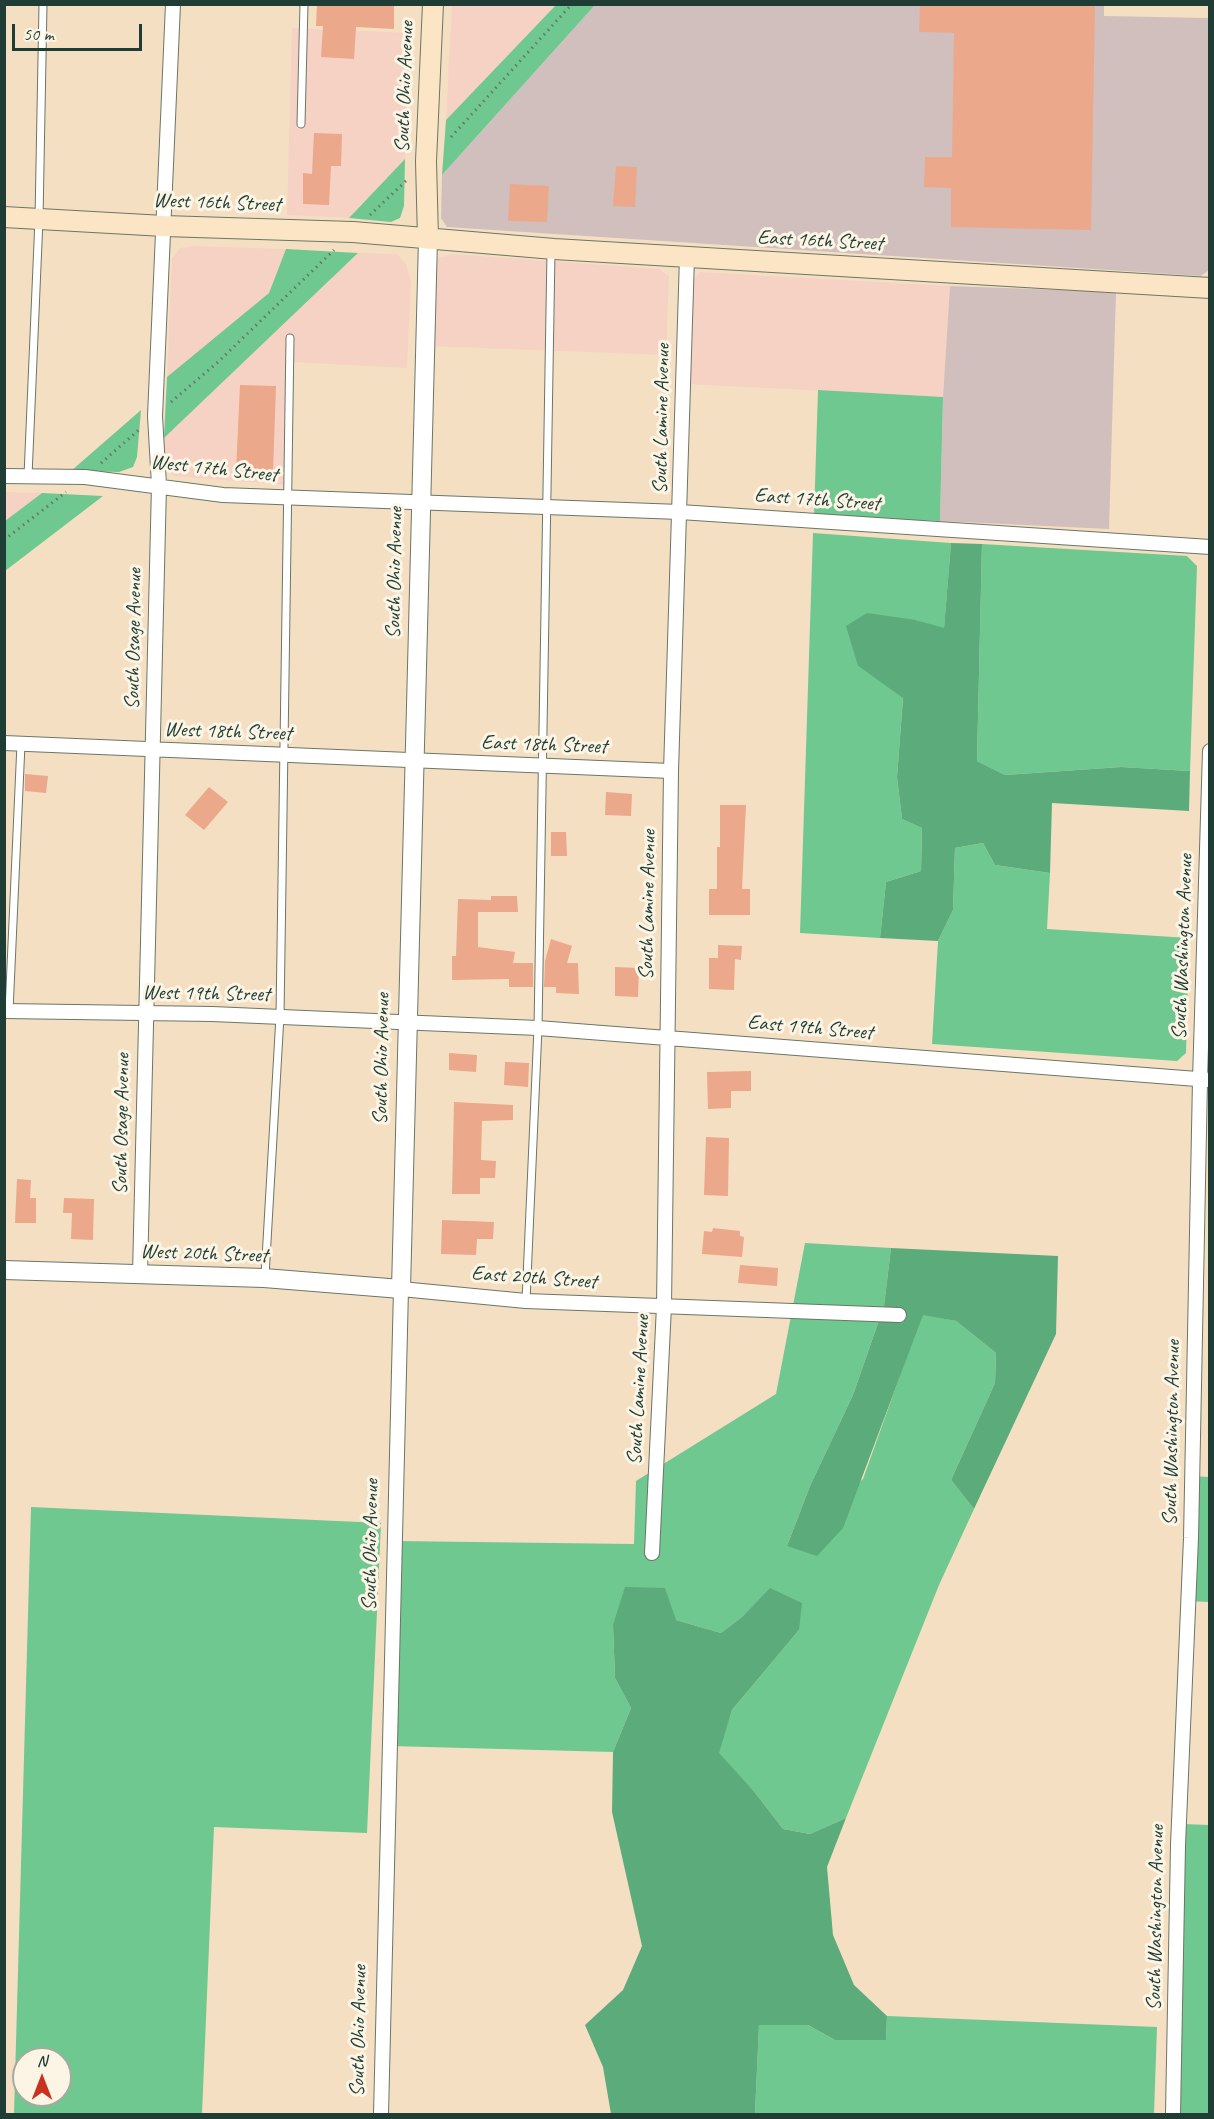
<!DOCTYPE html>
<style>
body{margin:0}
#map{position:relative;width:1214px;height:2119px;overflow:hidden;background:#f5dfc3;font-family:Caveat,sans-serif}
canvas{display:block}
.frame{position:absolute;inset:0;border:6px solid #1f3d34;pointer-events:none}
.north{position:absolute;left:12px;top:2047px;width:60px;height:60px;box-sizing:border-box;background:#fcf5e5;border:2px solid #a4ab9e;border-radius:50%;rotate:0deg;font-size:16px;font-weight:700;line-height:24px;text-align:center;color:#1f3d34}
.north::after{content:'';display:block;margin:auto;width:21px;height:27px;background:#c8321e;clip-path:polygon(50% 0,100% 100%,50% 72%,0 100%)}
.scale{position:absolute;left:12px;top:24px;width:130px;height:27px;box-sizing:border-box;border:3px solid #1f3d34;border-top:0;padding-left:8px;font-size:18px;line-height:21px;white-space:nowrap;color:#1f3d34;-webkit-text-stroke:4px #fcf5e5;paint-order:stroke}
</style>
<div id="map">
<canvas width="1214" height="2119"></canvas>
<div class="frame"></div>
<div class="north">N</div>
<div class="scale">50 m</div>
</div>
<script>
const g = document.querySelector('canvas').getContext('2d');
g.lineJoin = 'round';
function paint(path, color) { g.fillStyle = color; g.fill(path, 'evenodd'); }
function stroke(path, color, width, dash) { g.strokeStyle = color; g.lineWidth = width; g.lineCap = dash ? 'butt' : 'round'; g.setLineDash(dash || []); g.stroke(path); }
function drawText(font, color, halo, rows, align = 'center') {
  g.font = font + ' Caveat,sans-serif'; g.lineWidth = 6; g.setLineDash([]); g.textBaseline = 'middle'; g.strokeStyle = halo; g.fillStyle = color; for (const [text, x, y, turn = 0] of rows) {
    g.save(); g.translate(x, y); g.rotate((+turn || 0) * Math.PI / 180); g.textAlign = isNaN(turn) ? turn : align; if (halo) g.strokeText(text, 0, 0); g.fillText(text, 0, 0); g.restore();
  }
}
const built = new Path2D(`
 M452,5H556L446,120Z
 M292,28L411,33L405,159L349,218L287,215Z
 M194,246L286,249L269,293L167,377L172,259L180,248Z
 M358,253L397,254L406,264L411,281L407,368L292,362L287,485L174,476L163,464L164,438Z
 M452,254L659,269L669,276L666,355L429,346L432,267L438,258Z
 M700,272L950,286L943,397L686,384L691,282Z
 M5,492L42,493L5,521Z`);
const industrial = new Path2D(`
 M1104,4V16L1209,18V270L1201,276L447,227L441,218L442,175L595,5Z
 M950,286L1116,292L1109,529L940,521L943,397Z`);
const green = new Path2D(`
 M556,5H595L442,175L446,120Z
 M405,159L404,206L400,218L391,222L349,218Z
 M286,249L358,253L164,438L167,377L269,293Z
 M818,390L943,397L940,521L814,516Z
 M141,410L137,457L133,467L119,472L71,471Z
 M42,493L103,496L5,571V521Z
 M813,533L951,543L944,629L916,620L858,666L903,697L897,777L902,819L922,828L921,871L886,882L880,938L800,933Z
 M982,544L1187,556L1197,566L1190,771L1121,767L1005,775L977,761Z
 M983,843L995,865L1050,873L1047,929L1189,938L1186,1053L1177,1061L932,1044L938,941L953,910L955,848Z
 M805,1243L891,1248L884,1306L853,1395L810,1486L787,1546L863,1479L922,1314L956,1321L996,1353L995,1383L951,1480L974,1509L939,1585L846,1818L810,1834L783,1829L753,1790L718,1753L732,1710L799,1630L770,1589L743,1616L721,1633L676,1620L613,1625L615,1678L631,1708L613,1752L390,1746L394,1541L634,1544L636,1481L776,1394Z
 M1193,1476L1209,1477V1602L1188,1601Z
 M31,1507L381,1523L367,1833L214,1827L202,2114H14ZM24,2059H60V2095H24Z
 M1183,1824L1209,1825V2114H1177Z
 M887,2016L1157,2027L1154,2114H755L759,2025H808L835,2040H886Z`);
const forest = new Path2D(`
 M951,543L982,544L977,761L1005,775L1121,767L1190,771L1189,811L1052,803L1050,873L995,865L983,843L955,848L953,910L938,941L880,938L886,882L921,871L922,828L902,819L897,777L903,698L858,666L846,626L867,613L916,620L944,628Z
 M891,1248L1058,1256L1056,1334L974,1509L951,1480L995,1383L996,1353L956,1321L923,1315L843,1528L817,1556L787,1546L810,1486L853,1395L884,1306Z
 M625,1587L665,1588L676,1620L721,1633L743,1616L770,1588L802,1603L799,1630L732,1710L719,1753L753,1790L783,1829L810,1834L846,1818L827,1867L833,1935L854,1985L887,2016L886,2040H835L808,2025H759L755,2114H611L603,2067L585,2025L623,1990L642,1946L612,1812L613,1752L631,1708L615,1678L613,1625Z`);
const building = new Path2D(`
 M317,4H394V29L356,27L354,59L321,57L323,26H316Z
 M920,4L1095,6L1091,230L951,227V188L924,187L925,157H952L954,33L919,32Z
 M314,133L342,134L341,166H331L329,205L303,204V173L312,174Z
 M616,166L637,167L635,207L613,206Z
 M510,184L549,186L547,222L508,221Z
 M240,385L276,386L273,472L236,471Z
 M25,774L48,776L46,793L25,791Z
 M209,787L228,802L204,830L185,815Z
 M606,792L632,794L631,816L605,815Z
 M720,805H746L742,889H750V915H709V889H717V847H720Z
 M551,832H566L567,856H551Z
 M491,896H517L518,912H478V947L515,952L513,963H533V987H509V979L452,980V956H456L458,899L491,900Z
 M551,939L572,946L567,963H578L579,994L556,993V987H544L545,961Z
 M718,945L742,946L741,960L735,959L734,990L709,989V958H718Z
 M615,967L639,968L638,997L615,996Z
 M449,1053L477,1055L476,1072L449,1070Z
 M505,1062L529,1063L528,1087L504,1085Z
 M751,1071V1091H731V1108L708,1109L707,1072Z
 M454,1102L513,1105V1120L482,1121L481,1160L496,1161L495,1178H480V1194H452Z
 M706,1137L729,1138L728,1196L704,1195Z
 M17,1179L31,1180L30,1198H36V1223H15Z
 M64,1198L94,1199L93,1240L71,1239L72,1213H63Z
 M442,1220L494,1222L493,1239H477L476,1255L441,1254Z
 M713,1228L740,1231V1236L744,1237L742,1257L702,1254L704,1231L712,1232Z
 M740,1265L778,1268L777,1286L738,1283Z`);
const path = new Path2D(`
 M451,137L572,4
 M370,215L408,179
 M171,402L218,362L334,250
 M101,463L141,428
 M4,540L66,492`);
const service = new Path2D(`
 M301,124L304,4
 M28,476L39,219L43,4
 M9,1011L21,744
 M265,1276L280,1016L290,338
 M526,1301L538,1028L551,251`);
const minor = new Path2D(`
 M4,476L85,477L223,495L680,512L1210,547
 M4,743L671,771
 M4,1011L212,1014L538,1028L1210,1080
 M140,1274L159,485L155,416L173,4
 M652,1553L664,1306L671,771L687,257
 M381,2114L401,1289L526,1301L899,1315
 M1173,2114L1178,1845L1191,1538L1200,1080L1210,751`);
const tertiary = new Path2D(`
 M4,1270L264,1278L401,1289L428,239`);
const secondary = new Path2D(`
 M4,217L164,226L353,232L554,249L1210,288
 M428,239L426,161L433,4`);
const streetNames = [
 ["South Ohio Avenue",405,87,-88],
 ["West 16th Street",217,203,2],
 ["East 16th Street",820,241,3],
 ["South Lamine Avenue",662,419,-89],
 ["West 17th Street",214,469,6],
 ["East 17th Street",817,500,4],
 ["South Ohio Avenue",395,573,-89],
 ["South Osage Avenue",134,639,-89],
 ["West 18th Street",228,732,2],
 ["East 18th Street",544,745,2],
 ["South Lamine Avenue",648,905,-89],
 ["South Washington Avenue",1183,947,-88],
 ["West 19th Street",206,994,1],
 ["East 19th Street",810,1028,5],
 ["South Ohio Avenue",382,1059,-89],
 ["South Osage Avenue",122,1124,-89],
 ["West 20th Street",204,1254,2],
 ["East 20th Street",534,1278,4],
 ["South Lamine Avenue",639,1390,-87],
 ["South Washington Avenue",1172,1433,-89],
 ["South Ohio Avenue",371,1545,-89],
 ["South Washington Avenue",1156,1918,-89],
 ["South Ohio Avenue",359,2031,-89]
];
paint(built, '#f6d2c4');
paint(industrial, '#d1bfbe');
paint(green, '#6fc88f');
paint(forest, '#5bac7a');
paint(building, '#eba88b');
stroke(service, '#6a7666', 9);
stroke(minor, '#6a7666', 16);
stroke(tertiary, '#6a7666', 20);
stroke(secondary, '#6a7666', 22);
stroke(path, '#6a7666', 3, [1.5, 4.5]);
stroke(service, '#fff', 7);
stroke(minor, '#fff', 14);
stroke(tertiary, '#fff', 18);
stroke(secondary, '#fce5c4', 20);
drawText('21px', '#1f3d34', '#fcf5e5', streetNames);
</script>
